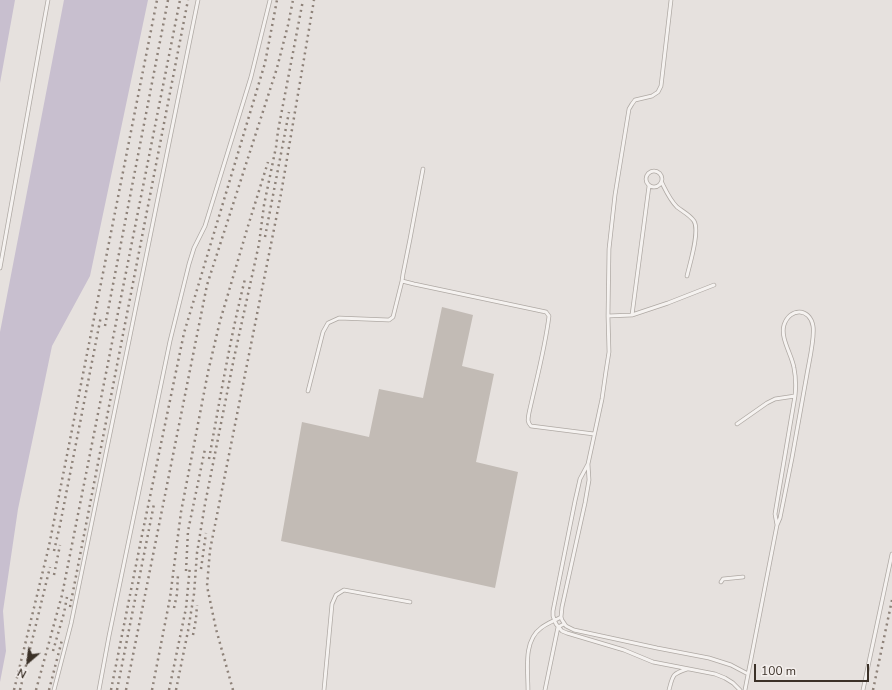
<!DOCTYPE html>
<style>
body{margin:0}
#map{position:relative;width:892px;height:690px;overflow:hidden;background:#e6e1de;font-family:"Nunito Sans",sans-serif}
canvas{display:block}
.north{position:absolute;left:8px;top:642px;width:40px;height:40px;-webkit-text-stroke:3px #f4efed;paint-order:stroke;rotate:208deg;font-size:11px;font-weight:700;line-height:16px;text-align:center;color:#3b3128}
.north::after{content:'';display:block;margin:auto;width:14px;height:18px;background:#3b3128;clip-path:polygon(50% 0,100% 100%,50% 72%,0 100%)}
.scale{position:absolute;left:754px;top:664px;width:115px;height:18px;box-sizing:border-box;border:2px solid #3b3128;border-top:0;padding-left:5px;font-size:12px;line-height:14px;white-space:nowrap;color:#3b3128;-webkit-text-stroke:3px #f4efed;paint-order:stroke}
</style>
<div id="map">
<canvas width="892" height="690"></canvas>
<div class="north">N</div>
<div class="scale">100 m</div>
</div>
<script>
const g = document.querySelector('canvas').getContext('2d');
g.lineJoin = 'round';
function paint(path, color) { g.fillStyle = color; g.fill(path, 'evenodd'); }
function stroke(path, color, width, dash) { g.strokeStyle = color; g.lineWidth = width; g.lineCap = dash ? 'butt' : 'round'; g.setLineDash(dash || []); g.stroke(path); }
const green = new Path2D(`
 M0,0H15L0,83Z
 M64,0H148L90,276L52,346L36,423L18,509L3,611L6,651L0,682V332Z`);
const building = new Path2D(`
 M442,307L473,315L462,366L494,374L476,462L518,472L495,588L281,541L302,422L369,437L379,389L423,398Z`);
const service = new Path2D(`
 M671,0L661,86L658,92L652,96L635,100L632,104L629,109L615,195L609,249L608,316L609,352L606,371L602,399L588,464L580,479L575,501L553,611V616L556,624L562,631L567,633L624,650L653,662L715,674L725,678L733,683L740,690
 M423,169L410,239L403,274L402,281L414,284L546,312L549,316C545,349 536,381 529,413C528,419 527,422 531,426L594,434
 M646 179a8 8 0 1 1 16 0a8 8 0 1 1-16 0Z
 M662,183C666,191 670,200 677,207C682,211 690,215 694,221C700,231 690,263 687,276
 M0,268L44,22L48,0
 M632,315L668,303L714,285
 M608,316L632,315L649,186
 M308,391L323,332L328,323L339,318L389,320L393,317L402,281
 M737,424L767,403L775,399L795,396
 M588,464L589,480L585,503L562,607L561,617L562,620L566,626L574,630L657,648L709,658L731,665L748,674
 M721,582L723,579L743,577
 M54,690L71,624L130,336L198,0
 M99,690L109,636L170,341L189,264L194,248L205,226L251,77L270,0
 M324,690L332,604L336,595L344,590L410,602
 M528,690C528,670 523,641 541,628C547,623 554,621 561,617
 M545,690L558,627L564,624
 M669,690C673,675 672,674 687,669
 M745,690L777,525L780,518C784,498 788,478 792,458C797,430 802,402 807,374C809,362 815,337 813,326C810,308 790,307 784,325C780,338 792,355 794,368C796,378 796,387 795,396L775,514L777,525
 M863,690L892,554`);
const rail = new Path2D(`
 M265,237L289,112
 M105,326L168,0
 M209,459C220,399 230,339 245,279
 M54,551L60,525L101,316
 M201,569L206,533
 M186,571L188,531L205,449
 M54,575L60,545
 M70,607L188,0
 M174,608L177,594L178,574
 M193,635L196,619L197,605
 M53,651L64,613L67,597
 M14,690L49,546L157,0
 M20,690L50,567
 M36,690L62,595L180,0
 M49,690L62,640
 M111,690L141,540L184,333L265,63L277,0
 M117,690L154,504
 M126,690L207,285L277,68L288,25L293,0
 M152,690L170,598L181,512L208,372L220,321L231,284L248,226L268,162
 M169,690L186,608L190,566
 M176,690L188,631L194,594L197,553L205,504L234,358L259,244L264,205L276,147L278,131L303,0
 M233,690L216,629L207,586L210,550L281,194L314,0
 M873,690L892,600`);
paint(green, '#c8bfcf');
paint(building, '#c2bbb5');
stroke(service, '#afa9a4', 4.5);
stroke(service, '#f5f2f0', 3);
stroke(rail, '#8e8279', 2.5, [2, 4]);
</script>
